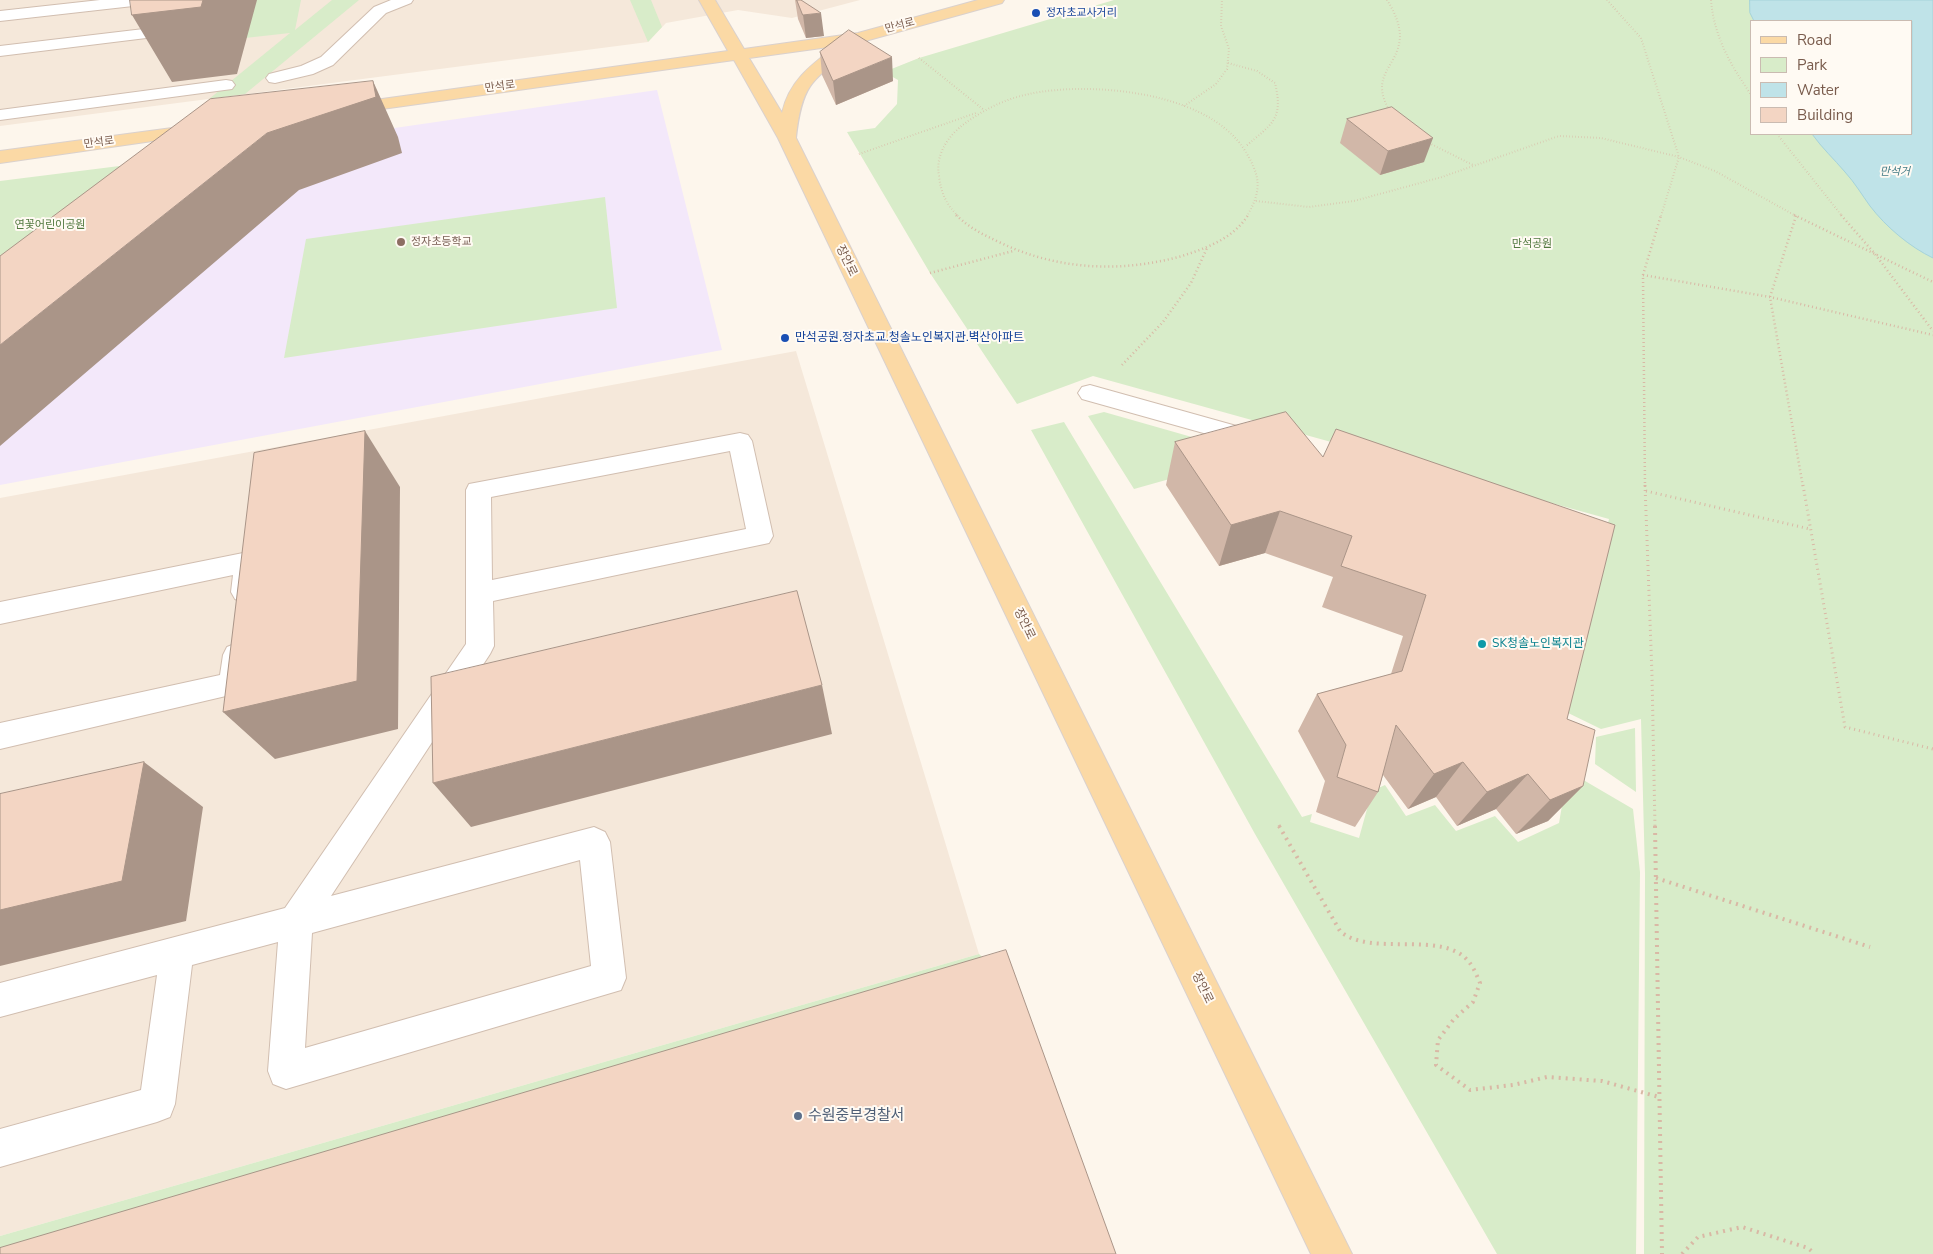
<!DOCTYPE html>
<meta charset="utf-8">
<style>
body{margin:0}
#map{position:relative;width:1933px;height:1254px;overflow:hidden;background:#fdf6ec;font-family:"Nunito Sans",sans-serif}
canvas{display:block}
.legend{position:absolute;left:1750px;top:20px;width:162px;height:115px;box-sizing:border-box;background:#fffaf3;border:1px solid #cabbb1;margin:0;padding:6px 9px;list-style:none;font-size:15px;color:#7a5c4d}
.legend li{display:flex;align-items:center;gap:10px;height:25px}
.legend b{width:25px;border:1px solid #cabbb1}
</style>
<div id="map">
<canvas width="1933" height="1254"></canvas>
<ul class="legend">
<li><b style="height:6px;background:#fbd9a5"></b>Road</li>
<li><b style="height:14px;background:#d8ecc9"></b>Park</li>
<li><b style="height:14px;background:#bfe3e8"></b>Water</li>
<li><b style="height:14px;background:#f3d5c3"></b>Building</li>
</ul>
</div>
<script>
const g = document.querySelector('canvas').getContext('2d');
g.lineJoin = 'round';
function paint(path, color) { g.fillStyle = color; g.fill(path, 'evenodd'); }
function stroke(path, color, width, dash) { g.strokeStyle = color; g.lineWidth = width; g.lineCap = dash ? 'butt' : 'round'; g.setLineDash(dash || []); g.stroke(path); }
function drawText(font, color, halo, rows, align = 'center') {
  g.font = font + ' "Nunito Sans","Noto Sans KR",sans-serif'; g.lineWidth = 4; g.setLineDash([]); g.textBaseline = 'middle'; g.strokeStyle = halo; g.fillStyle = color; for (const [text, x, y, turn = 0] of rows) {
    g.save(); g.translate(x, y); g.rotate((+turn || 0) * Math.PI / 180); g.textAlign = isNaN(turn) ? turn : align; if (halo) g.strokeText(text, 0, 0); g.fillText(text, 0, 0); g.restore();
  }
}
const residential = new Path2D(`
 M0,0H860L792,18L738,10L666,23L648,42L0,126Z
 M796,351L979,954L0,1236V498Z`);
const education = new Path2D(`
 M657,90L722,350L0,485V330L215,154Z`);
const green = new Path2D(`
 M231,0H301L295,30L332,0H359L245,94L209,99L290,33L218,41Z
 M630,0H651L662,27L648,42Z
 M1114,0H1933V1254H1644L1645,874L1641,719L1601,729L1562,710L1609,519L1093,376L1017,404L930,273L847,132L875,128L897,104L898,80L884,72L919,58ZM1752,21H1912V134H1752Z
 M215,154L0,330V181Z
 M605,197L617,308L284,358L306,239Z
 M1104,412L1255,455L1134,489L1088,416Z
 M1064,422L1302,817L1312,814L1310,822L1359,838L1372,791L1385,785L1406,816L1435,805L1456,831L1495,816L1518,842L1559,823L1568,771L1633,809L1640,872L1636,1254H1497L1255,834L1031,430Z
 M1635,728L1636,792L1595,764L1596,737Z
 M979,954L1004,978L0,1254V1236Z`);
const water = new Path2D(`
 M1750,0H1933V258C1910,247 1886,227 1870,206C1862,195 1855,183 1845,172C1834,159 1822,148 1812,134H1912V21H1754L1750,13Z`);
const pathFar3 = new Path2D(`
 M1387,0C1394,11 1400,24 1400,37C1398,68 1369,74 1389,110
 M1607,0L1641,38L1679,157L1661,216
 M1711,0C1714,37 1731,66 1752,96
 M919,58L984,110
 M1228,63L1257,71L1275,83C1284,121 1271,124 1245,147
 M1184,106L1216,84L1227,69L1229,49L1221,26L1222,0
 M1777,134L1842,216
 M1429,143L1473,165
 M859,154L976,113
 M1256,201L1309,207L1354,201L1442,177L1559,136L1601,138L1679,157L1715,171L1796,216
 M958,216C946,204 941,193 939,176C935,155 948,136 964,124C983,110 1005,99 1029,94C1090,81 1206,91 1244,149C1260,175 1263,189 1247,216`);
const pathFar2 = new Path2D(`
 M956,215C971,229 982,234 1001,243C1058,270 1121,273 1182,256C1207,248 1234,238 1248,215
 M1794,215L1933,282
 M1841,215L1875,254L1933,331
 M1796,216L1770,297L1803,487
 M930,273L1013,251
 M1643,275L1770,297L1933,335
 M1122,365L1163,322L1191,283L1207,248
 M1645,487L1643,275L1661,215`);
const pathFar1 = new Path2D(`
 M1645,485L1652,675L1655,827
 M1803,485L1845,727L1933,749
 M1646,491L1810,529
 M1279,825L1280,827`);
const path = new Path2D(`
 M1279,826L1340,931C1370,958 1444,929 1469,962C1474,968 1477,976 1480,983L1473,1002L1454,1019L1438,1040L1436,1065L1470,1090L1513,1085L1547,1077L1602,1081L1659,1097
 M1655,826L1662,1254
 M1656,878L1870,947
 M1682,1254L1698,1237L1742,1227L1808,1248L1815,1254`);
const minor = new Path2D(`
 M100,0H150L148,3L142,5L0,21V11Z
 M209,0H225C219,26 219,23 195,32L0,56V46L186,24L205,17Z
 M391,0H413L411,3L386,13L333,65L313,74L275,83L269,82L266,78L269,74L301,66L321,57L374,7Z
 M226,80L232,81L235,85L232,89L0,120V110Z
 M1090,385L1265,434L1269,440L1265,446L1257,448L1082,399L1078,393L1082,387Z
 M740,433L748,435L752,441L773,536L769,543L493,601L494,646L490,654L331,896L594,827L605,832L610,842L626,978L621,990L286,1089L273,1084L268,1071L278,942L192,965L175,1104L170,1117L157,1122L0,1167V1129L141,1090L157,975L0,1017V983L285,908L466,644V490L469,484ZM730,451L746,529L492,580L491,497ZM580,860L591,966L305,1048L312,933Z
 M248,552L257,555C264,567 260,587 253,599L244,603L235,599L231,592L233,575L0,624V602Z
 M237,643L247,647C254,660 250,679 243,692L0,749V723L220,675L223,655L227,647Z`);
const major = new Path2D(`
 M699,0H715L744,49L858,33L978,0H1004L1002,3L858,43L856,48C813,79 802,82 796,138L1352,1254H1311L778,138L734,60L346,114L340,113L337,109L340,105L346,104L728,51ZM836,46C811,65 789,81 782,113L749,58Z
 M202,124L208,125L211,129L208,133L0,163V151Z`);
const wall = new Path2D(`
 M795,0H801L824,36L806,38L798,19Z
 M820,52L893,81L836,105L822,75Z
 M1347,119L1424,162L1380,175L1340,143Z
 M1175,442L1323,457L1567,719L1583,786L1548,821L1516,834L1496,809L1457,826L1436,797L1408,809L1383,775L1378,792L1355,827L1316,812L1325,781L1298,731L1317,694L1391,674L1403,636L1322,607L1333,577L1265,553L1219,566L1166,485Z`);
const shadedWall = new Path2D(`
 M151,0H257L237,74L172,82L132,15Z
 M821,13L824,36L806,38L803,15Z
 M892,57L893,81L836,105L833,81Z
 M373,81L398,137L402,153L299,190L0,446V345L267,133Z
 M1433,138L1424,162L1380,175L1388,151Z
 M365,431L400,487L398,729L275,759L223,712Z
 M1280,511L1265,553L1219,566L1231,525Z
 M822,685L832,734L471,827L433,783Z
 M144,762L203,807L186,921L0,966V910Z
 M1463,762L1436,797L1408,809L1434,774Z
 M1528,774L1496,809L1457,826L1487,792Z
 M1583,786L1548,821L1516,834L1550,800Z`);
const building = new Path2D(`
 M130,0H203L201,7L132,15Z
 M797,0H801L821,13L803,15Z
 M849,30L892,57L833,81L820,52Z
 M373,81L376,97L267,133L0,345V256L210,99Z
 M1392,107L1433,138L1388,151L1347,119Z
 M1286,412L1323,457L1336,429L1615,525L1567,719L1595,730L1583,786L1550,800L1528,774L1487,792L1463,762L1434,774L1396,725L1378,792L1337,777L1346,745L1317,694L1402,671L1426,595L1341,566L1352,536L1280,511L1231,525L1175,442Z
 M365,431L357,681L223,712L254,453Z
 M797,591L822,685L433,783L431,677Z
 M144,762L122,881L0,910V794Z
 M1006,950L1116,1254H0V1248Z`);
const markers = [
 [1036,13,5,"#1a4fb4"],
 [401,242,5,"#8d6e63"],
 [785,338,5,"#1a4fb4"],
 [1482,644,5,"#0f9aa8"],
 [798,1116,5,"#5c6f8a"]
];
const farTransitnames = [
 ["정자초교사거리",1046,13]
];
const farStreetnames = [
 ["만석로",900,26,-15],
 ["만석로",500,87,-8],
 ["만석로",99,143,-8]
];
const farWaternames = [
 ["만석거",1895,172]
];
const farParknames = [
 ["연꽃어린이공원",50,225],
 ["만석공원",1532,244]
];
const farEducationnames = [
 ["정자초등학교",411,242]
];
const streetNames = [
 ["장안로",846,261,64],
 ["장안로",1024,624,64],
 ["장안로",1202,988,64]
];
const transitNames = [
 ["만석공원.정자초교.청솔노인복지관.벽산아파트",795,338]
];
const cultureNames = [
 ["SK청솔노인복지관",1492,644]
];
const nearServicenames = [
 ["수원중부경찰서",808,1116]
];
paint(residential, '#f5e8da');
paint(education, '#f3e8fa');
paint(green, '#d8ecc9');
paint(water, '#bfe3e8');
stroke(water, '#a5d3da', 1);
stroke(minor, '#d1beb0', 2);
stroke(major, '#dad1cd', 2);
stroke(pathFar3, '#d9b8a5', 2, [0.5, 2.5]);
stroke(pathFar2, '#d9b8a5', 2.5, [1, 3]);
stroke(pathFar1, '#d9b8a5', 3, [1, 4]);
stroke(path, '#d9b8a5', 4, [2, 5]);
paint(minor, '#fff');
paint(major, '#fbd9a5');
paint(wall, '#d1b7a8');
paint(shadedWall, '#aa9588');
paint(building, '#f3d5c3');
stroke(building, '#aa9588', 1);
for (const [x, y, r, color] of markers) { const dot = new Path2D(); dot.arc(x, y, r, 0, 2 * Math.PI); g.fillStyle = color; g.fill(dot); stroke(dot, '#fffaf3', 2); }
drawText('11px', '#164399', '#fffaf3', farTransitnames, 'left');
drawText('11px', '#7a5c4d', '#fffaf3', farStreetnames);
drawText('italic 11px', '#437c86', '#fffaf3', farWaternames);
drawText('11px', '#537a41', '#fffaf3', farParknames);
drawText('11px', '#785e54', '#fffaf3', farEducationnames, 'left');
drawText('12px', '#7a5c4d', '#fffaf3', streetNames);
drawText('12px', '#164399', '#fffaf3', transitNames, 'left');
drawText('12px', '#0d838f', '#fffaf3', cultureNames, 'left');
drawText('15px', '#4e5e75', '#fffaf3', nearServicenames, 'left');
</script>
